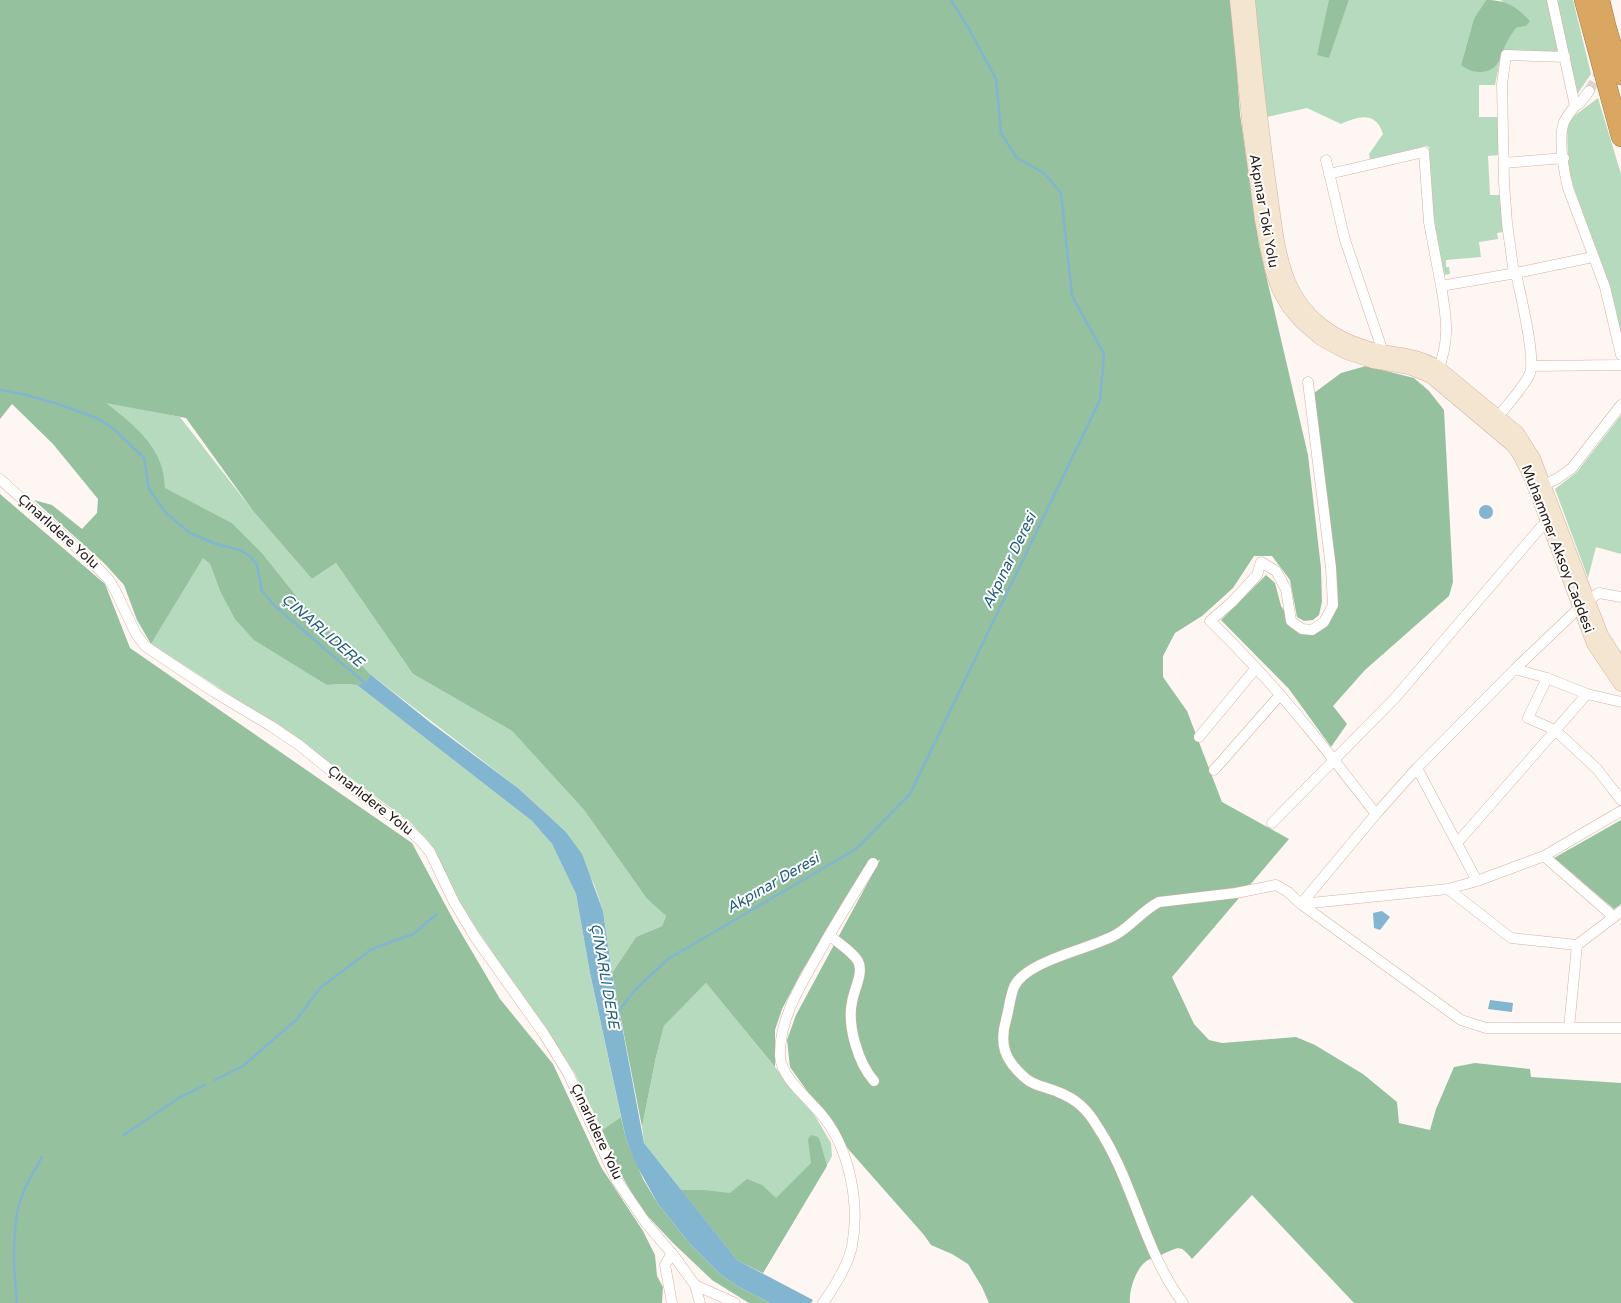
<!DOCTYPE html>
<meta charset="utf-8">
<style>
body{margin:0}
canvas{display:block;background:#fef6f2}
</style>
<canvas width="1621" height="1303"></canvas>
<script>
const g = document.querySelector('canvas').getContext('2d');
g.lineJoin = 'round';
function paint(path, color) { g.fillStyle = color; g.fill(path, 'evenodd'); }
function stroke(path, color, width, dash) { g.strokeStyle = color; g.lineWidth = width; g.lineCap = dash ? 'butt' : 'round'; g.setLineDash(dash || []); g.stroke(path); }
function drawText(font, color, halo, rows, align = 'center') {
  g.font = font + ' "Varela Round",sans-serif'; g.lineWidth = 4; g.setLineDash([]); g.textBaseline = 'middle'; g.strokeStyle = halo; g.fillStyle = color; for (const [text, x, y, turn = 0] of rows) {
    g.save(); g.translate(x, y); g.rotate((+turn || 0) * Math.PI / 180); g.textAlign = isNaN(turn) ? turn : align; if (halo) g.strokeText(text, 0, 0); g.fillText(text, 0, 0); g.restore();
  }
}
const green = new Path2D(`
 M1254,0H1329V57L1349,0H1486L1474,18L1461,65L1497,64L1501,55L1495,85H1479V117H1499V155L1488,156L1490,195H1501L1503,232L1497,233L1498,239L1479,242L1481,257L1446,260V267H1449L1450,274L1443,275L1432,205L1429,147L1426,146L1370,160L1369,154L1383,134C1376,111 1359,116 1341,124L1307,108L1267,117Z
 M1501,0H1548L1562,48L1555,52L1503,50L1507,40L1516,28L1526,26Z
 M1560,0H1573L1591,74L1578,93L1576,92L1557,1Z
 M1598,98L1621,174V334L1614,302L1574,188L1568,168L1567,125L1570,119Z
 M105,402L180,417L253,511L312,579L336,563L413,674L512,731L584,810L647,899L666,916L662,926L636,937L612,973L603,911L594,884L565,831L518,788L370,674L302,603L262,553L232,523L164,488L162,468Z
 M1621,415V554L1596,547L1588,578L1555,489L1577,472Z
 M203,557L210,564L220,591L327,685L346,684L357,685L532,821L552,844L576,894L590,973L621,1117L602,1130L574,1072L478,931L451,888L430,844L410,822L292,735L151,644Z
 M706,983L815,1116L831,1143L832,1156L830,1160L763,1273L737,1260L644,1143L642,1127L656,1057L664,1026Z`);
const forest = new Path2D(`
 M0,0H1230L1233,18L1240,114L1259,245L1308,455L1321,568L1322,602L1319,615L1313,620L1304,621L1297,617L1290,580L1272,556H1254L1233,588L1202,616L1175,633L1163,656V677L1187,711L1222,802L1289,839L1172,977L1194,1024L1209,1040L1222,1043L1296,1037L1315,1045L1363,1074L1397,1102L1399,1123L1430,1130L1436,1109L1454,1067L1475,1063L1530,1069L1531,1077L1621,1083V1303H1354L1252,1195L1192,1259C1180,1244 1179,1247 1163,1254C1158,1257 1152,1258 1148,1260C1136,1267 1129,1290 1130,1303H989L982,1287L968,1264L952,1254L931,1245L924,1235L849,1150L790,1067L787,1040L796,1015L880,860L868,865L802,971L782,1009L775,1030V1067L706,983L664,1026L656,1057L642,1127L612,973L636,937L662,926L666,916L647,899L584,810L512,731L413,674L336,563L312,579L253,511L186,418L106,403C128,420 154,440 162,468C164,474 164,482 165,488L232,523L262,553L302,603L370,674L366,684L357,685L346,684L327,685L254,640L235,619L220,591L210,564L203,558L151,644L137,620L124,585L104,563L34,500L52,505L82,529L97,513L98,499L53,444L12,404L0,419Z
 M1329,0H1349L1329,58L1317,55Z
 M1486,0C1506,0 1516,6 1530,21L1526,26L1516,28C1513,33 1509,37 1507,42C1503,48 1502,58 1497,64C1488,76 1470,73 1461,65L1474,18Z
 M1366,366L1414,378L1429,391L1444,410L1453,582L1449,596L1365,670L1333,706L1347,724L1331,747L1289,689L1221,620L1266,575L1275,583L1281,606L1291,621L1312,630L1333,605L1310,396L1341,373Z
 M0,494L105,584L130,648L412,843L454,921L500,999L553,1064L601,1167L643,1231L655,1255L657,1276L663,1287L662,1303H0Z
 M1621,820V904L1614,909L1554,858Z
 M621,1117L626,1139L643,1179L658,1204L690,1244L720,1274L739,1287L770,1303H749L744,1300L712,1280L672,1242L642,1210L623,1178L602,1130Z
 M812,1135L818,1137L820,1141L827,1166L763,1273L737,1260L681,1190H704L730,1193L747,1179L762,1185L776,1198L811,1163L808,1140L809,1137Z`);
const water = new Path2D(`
 M1479 512a7 7 0 1 1 14 0a7 7 0 1 1-14 0Z
 M370,674L431,723L518,788L565,831L582,854L603,911L612,973L644,1143L737,1260L813,1300L811,1303H770L739,1287L720,1274L690,1244L658,1204L637,1166L626,1139L590,973L576,894L552,844L532,821L357,685L366,683Z
 M1382,911L1390,917L1380,930L1374,928L1373,913Z
 M1490,1000L1513,1003L1512,1012L1488,1009Z`);
const stream = new Path2D(`
 M0,390L23,394L58,404L99,419L115,430L144,458L149,489L166,513L190,533L216,544L240,550L250,556L257,565L262,591L275,606L366,684
 M618,1012L635,990L668,959L856,849L910,794L1100,400L1104,354L1072,296L1061,193L1044,173L1017,158L1001,133L996,79L969,29L951,0
 M215,1080L243,1066L297,1019L321,987L372,949L413,934L437,914
 M124,1135L177,1099L205,1085
 M17,1303C14,1273 12,1243 17,1214C20,1194 32,1175 42,1157`);
const streetTunnel = new Path2D(`
 M1589,91L1602,68`);
const street = new Path2D(`
 M1552,0L1575,106C1571,111 1567,116 1564,122C1558,139 1564,171 1568,188L1605,287L1621,355
 M1575,106L1580,103L1589,91
 M1326,160L1345,240L1383,352
 M1504,163L1564,158
 M1329,174L1424,152L1429,222L1441,286L1516,273
 M1514,274L1507,223L1504,183L1502,84L1506,55L1565,57
 M1532,366L1621,365
 M1437,373C1450,341 1447,320 1441,286
 M1308,382L1331,568L1333,605L1324,622L1312,630L1302,629L1291,621L1286,589L1276,571L1261,562L1257,575L1232,602L1210,621C1226,636 1241,652 1256,668C1299,714 1337,764 1376,814
 M1498,417C1507,405 1525,386 1530,373C1536,356 1520,294 1516,273L1593,257
 M0,479C36,513 76,543 109,580L115,590L136,634L145,646L214,692L271,726L299,745L355,790L401,823L421,841L430,852L454,902L475,937L544,1034L568,1073L616,1179L646,1223L674,1256L695,1285L700,1303
 M1538,488L1558,478L1572,468L1621,405
 M1588,600L1599,593L1621,597
 M1580,607L1515,669L1547,678L1587,694L1621,702
 M1547,678L1528,718L1555,730L1597,769L1621,800
 M1199,737L1256,668
 M1417,768L1477,881
 M1214,770L1280,695
 M1272,823L1395,698L1547,520
 M1457,843L1587,694
 M1544,856L1614,917L1621,911
 M1301,904L1448,889L1477,881L1544,856L1621,811
 M1301,904L1376,814L1417,768L1515,669
 M829,935C838,943 852,951 858,961C864,973 854,989 852,1002C847,1025 858,1063 874,1081
 M1577,945L1614,917
 M1569,1028H1621
 M672,1253L665,1265L672,1303
 M695,1285L735,1303
 M823,1303C835,1286 848,1266 852,1246C860,1205 850,1152 825,1119C812,1101 781,1079 780,1056C779,1018 802,983 820,951C837,921 855,892 873,863
 M1183,1303C1143,1250 1134,1181 1097,1126C1087,1109 1076,1099 1058,1092C1047,1087 1033,1086 1024,1077C1005,1060 999,1045 1006,1020C1009,1009 1010,997 1014,987C1026,960 1092,949 1117,934C1132,925 1143,910 1159,902L1236,893L1276,885L1288,892L1301,904L1461,1020L1486,1028H1569L1577,945L1511,938L1448,889`);
const secondary = new Path2D(`
 M1237,0L1250,130L1262,220L1272,269L1279,289L1289,307L1300,320L1311,330L1322,339L1346,352L1373,361L1409,367L1431,376L1514,446L1520,455L1532,479L1594,644L1621,684
 M1248,0C1254,64 1261,128 1270,192C1274,220 1277,254 1288,281C1295,298 1307,314 1321,325C1339,339 1361,348 1383,352C1404,356 1418,356 1437,367L1517,433L1533,458L1601,635L1621,667`);
const highway = new Path2D(`
 M1584,0L1621,137
 M1600,0L1607,29L1621,75`);
const streetNames = [
 ["Akpınar Toki Yolu",1263,211,80],
 ["Çınarlıdere Yolu",58,532,42],
 ["Muhammer Aksoy Caddesi",1557,549,69],
 ["Çınarlıdere Yolu",370,801,38],
 ["Çınarlıdere Yolu",596,1132,65]
];
const waterNames = [
 ["Akpınar Deresi",1010,561,-64],
 ["ÇINARLIDERE",322,631,41],
 ["Akpınar Deresi",773,884,-30],
 ["ÇINARLI DERE",604,976,80]
];
paint(green, '#b6dabe');
paint(forest, '#96c19f');
paint(water, '#81b5d0');
stroke(stream, '#81b5d0', 2.5);
stroke(streetTunnel, '#ded5d1', 10, [10, 5]);
stroke(street, '#d6b1a1', 11);
stroke(secondary, '#d6b1a1', 15);
stroke(highway, '#9b7546', 20);
stroke(street, '#fff', 10);
stroke(secondary, '#f4e5d0', 14);
stroke(highway, '#d9a762', 19);
drawText('14px', '#271913', '#fff', streetNames);
drawText('italic 15px', '#205f7b', '#fff', waterNames);
</script>
